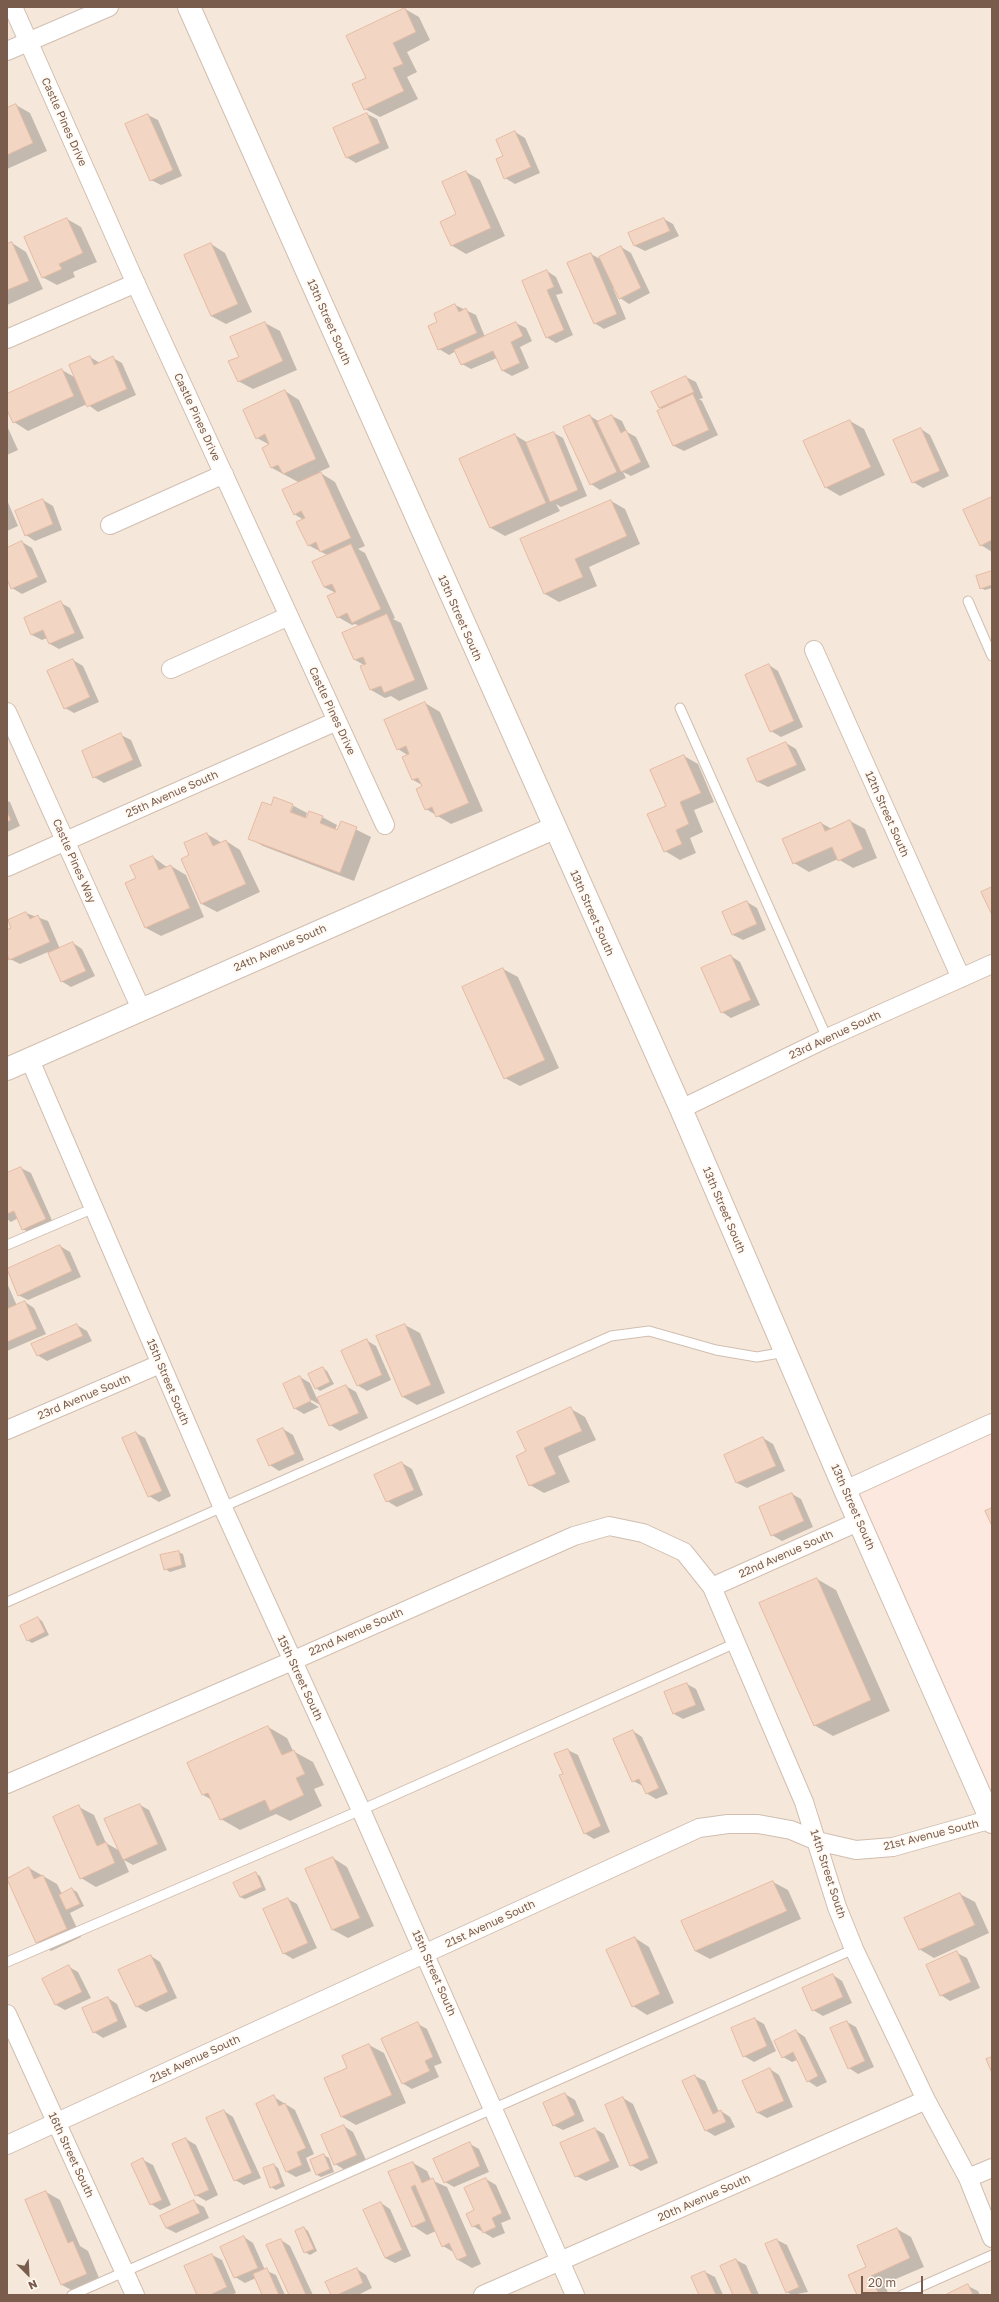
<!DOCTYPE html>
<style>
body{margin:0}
#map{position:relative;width:999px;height:2302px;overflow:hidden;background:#fdf6ec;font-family:"Golos Text",sans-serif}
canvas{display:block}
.frame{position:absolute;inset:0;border:8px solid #7a5c4d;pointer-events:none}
.north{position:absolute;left:8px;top:2254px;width:40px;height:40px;-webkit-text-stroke:3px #fffaf3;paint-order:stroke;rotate:156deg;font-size:11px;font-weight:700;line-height:16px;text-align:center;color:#7a5c4d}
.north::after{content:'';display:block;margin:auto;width:14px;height:18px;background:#7a5c4d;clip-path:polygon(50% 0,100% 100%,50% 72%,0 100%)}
.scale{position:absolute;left:861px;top:2276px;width:62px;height:18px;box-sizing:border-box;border:2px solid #7a5c4d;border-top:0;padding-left:5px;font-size:12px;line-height:14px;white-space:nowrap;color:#7a5c4d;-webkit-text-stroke:3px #fffaf3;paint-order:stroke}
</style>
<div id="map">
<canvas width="999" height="2302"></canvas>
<div class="frame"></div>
<div class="north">N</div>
<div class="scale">20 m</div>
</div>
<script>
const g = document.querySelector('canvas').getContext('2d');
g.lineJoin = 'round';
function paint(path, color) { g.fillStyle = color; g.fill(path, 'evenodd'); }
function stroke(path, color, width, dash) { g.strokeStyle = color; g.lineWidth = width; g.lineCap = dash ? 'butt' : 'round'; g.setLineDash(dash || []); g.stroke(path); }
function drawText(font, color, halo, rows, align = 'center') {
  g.font = font + ' "Golos Text",sans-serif'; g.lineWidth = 4; g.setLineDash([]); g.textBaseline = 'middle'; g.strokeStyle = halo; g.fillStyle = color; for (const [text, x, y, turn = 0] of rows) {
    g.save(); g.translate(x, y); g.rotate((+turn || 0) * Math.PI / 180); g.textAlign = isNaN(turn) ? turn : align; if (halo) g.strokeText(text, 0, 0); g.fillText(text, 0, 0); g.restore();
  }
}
const residential = new Path2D(`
 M7,7H992V2295H7Z`);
const commercial = new Path2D(`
 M992,1423V1822L845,1490Z`);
const shadow = new Path2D(`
 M405,9L419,17L430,40L407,52L417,72L407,77L418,99L380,117L365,109L368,79Z
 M16,105L30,113L47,151L7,169V109Z
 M367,114L377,119L389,148L356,163L346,157Z
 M148,115L158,120L182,176L161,185L151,180Z
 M515,132L525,138L540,173L515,184L505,178V156Z
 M466,172L480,180L505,236L466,254L451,245Z
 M67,219L81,227L97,262L73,272L75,277L57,285L42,277Z
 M664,219L673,224L679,236L645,251L635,246L630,233Z
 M12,243L26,252L43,289L7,305V246Z
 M211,244L225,253L252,312L226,324L211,316Z
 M621,247L631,253L650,293L629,304L620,298L615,287L613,288L626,319L604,329L594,323L591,254L602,260Z
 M547,271L556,277L563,293L556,295L573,335L556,343L546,337Z
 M455,305L476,315L485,337L516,323L526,328L532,341L520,347L529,368L512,376L503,371L497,358L471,369L462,364L456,351L449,355L439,349V323Z
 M265,323L280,331L297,370L253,389L238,381L240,357L232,338Z
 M90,357L100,363L113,358L122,363L136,395L98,412L87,404L28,431L14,422L7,408V395L62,370L76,378Z
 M686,377L696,382L703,398L699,399L702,401L718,435L684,451L674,446L658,411L663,409L659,407Z
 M285,391L299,400L330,467L319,472L335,482L365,546L358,549L365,553L395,618L393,619L401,623L428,689L399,701L391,696L385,698L371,690L361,667L364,665L355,660L360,626L355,624L352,625L338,617L336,593L324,587L329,556L308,545L304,520L294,514L300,483L272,468L270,445L257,438Z
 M590,416L600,422L612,416L622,421L627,432L636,437L650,467L631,476L623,472L626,478L600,490L591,484Z
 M850,421L864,429L885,475L840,496L825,487Z
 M7,426L18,450L7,455Z
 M921,429L930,435L949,476L923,488L913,482Z
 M554,433L563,438L587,496L561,507L556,504L560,511L505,536L491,528L461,459L515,435L528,443Z
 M992,498V552L981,545Z
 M7,500L18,526L7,531Z
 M43,500L53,506L62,530L35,541L26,535Z
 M611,501L625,509L640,544L589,567L597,586L559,602L545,594Z
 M22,542L32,548L47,582L22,594L12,588L7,577V549Z
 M992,572V588L985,590L981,588Z
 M61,603L70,608L84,638L59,649L50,644L47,638L42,640L32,635Z
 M73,660L83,666L99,702L74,713L65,708Z
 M769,665L778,671L803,727L781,737L771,731Z
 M425,703L440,712L483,811L451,824L426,809L424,786L413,780L409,756L398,749Z
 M121,735L131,740L142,766L104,783L94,777Z
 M786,743L796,749L806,770L768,787L758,782L748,760Z
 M684,756L698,764L714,802L694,810L703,832L690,838L696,853L680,860L665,851L667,806Z
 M7,801L10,802L20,826L7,832Z
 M292,805L307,813L305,819L322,817L337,825L335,830L338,831L341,822L371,837L354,881L263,846L249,838L271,806ZM291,806H293L289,817Z
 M850,821L865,829L877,858L853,868L838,859L809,872L794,863L821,823L832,829Z
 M207,834L222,843L226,841L240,850L260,892L217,912L202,904L182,860L191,856Z
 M153,857L168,868L171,866L186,875L204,917L161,936L146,928L126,884L137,879Z
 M747,902L757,908L766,930L743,940L733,935Z
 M26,913L48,921L60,949L73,943L82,949L95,976L71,987L61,981L48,952L20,964L10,959L7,952V931L13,929Z
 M731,956L740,962L760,1005L731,1018L722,1012Z
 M503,969L518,977L559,1068L520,1086L505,1078Z
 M21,1168L31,1173L54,1225L33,1235L23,1229L18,1218L11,1222L7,1219V1174Z
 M60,1246L70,1252L81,1277L28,1300L18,1295L7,1270Z
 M7,1283L17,1306L25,1302L34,1308L46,1334L7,1351Z
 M77,1325L87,1331L92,1341L47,1361L37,1355Z
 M405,1325L420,1333L445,1393L417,1405L403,1397Z
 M366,1340L376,1346L391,1380L367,1391L357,1385Z
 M323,1368L327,1371L334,1384L320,1391L316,1388Z
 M300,1377L310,1383L317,1399L346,1386L356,1392L368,1418L340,1431L330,1425L322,1406L308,1398L307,1400L319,1407L304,1414L294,1408Z
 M571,1409L585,1417L596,1440L558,1456L570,1482L544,1493L530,1485L527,1452Z
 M283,1429L293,1435L304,1460L279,1471L270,1465Z
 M136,1433L145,1438L171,1496L159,1502L149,1496Z
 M763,1438L773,1444L785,1471L747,1488L737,1483L725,1455Z
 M402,1463L412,1469L423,1495L397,1507L387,1501Z
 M792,1494L801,1499L813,1527L782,1541L772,1535Z
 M178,1552L183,1554L186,1567L170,1572L165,1569Z
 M817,1579L836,1590L890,1711L833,1736L814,1725Z
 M38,1618L42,1621L49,1635L32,1643L27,1640Z
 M687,1684L696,1689L705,1710L683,1719L674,1714Z
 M268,1727L287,1738L293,1751L313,1762L324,1785L314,1789L322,1806L290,1821L276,1814L240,1830L221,1819L212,1800L203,1795Z
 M633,1731L642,1737L668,1794L656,1799L646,1793L643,1786L633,1781Z
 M568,1750L578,1755L610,1832L594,1839L584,1833L564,1775Z
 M140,1805L149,1810L167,1850L133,1865L124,1860L129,1872L96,1887L81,1878L79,1807L94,1815L106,1843L120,1851Z
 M333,1858L347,1867L374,1926L348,1938L333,1930L307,1870Z
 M29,1868L57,1884L62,1894L72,1889L77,1892L84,1906L70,1913L81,1937L51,1951L37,1942L8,1878Z
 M256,1874L260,1876L266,1890L245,1899L240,1897Z
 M773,1882L788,1890L801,1919L710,1959L695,1951Z
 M960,1894L975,1902L989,1933L934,1958L919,1949Z
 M288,1899L297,1904L317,1948L293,1959L283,1953Z
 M635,1938L649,1947L674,2003L647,2015L633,2006Z
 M957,1953L967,1958L980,1988L950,2001L941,1995Z
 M151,1956L160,1962L177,1998L146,2012L136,2006Z
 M69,1967L78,1972L91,1998L65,2010L56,2005Z
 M833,1975L842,1981L852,2003L823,2016L813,2010Z
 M108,1998L117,2004L127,2027L103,2038L94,2032Z
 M755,2019L764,2024L776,2051L754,2062L744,2056Z
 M847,2022L856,2027L874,2067L858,2074L849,2068Z
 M418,2024L427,2029L442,2063L434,2066L439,2077L412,2089L402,2083Z
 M796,2031L805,2037L827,2082L817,2087L808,2081L797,2060L792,2062L783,2057Z
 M369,2045L384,2053L406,2103L356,2125L342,2117L325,2079L348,2068Z
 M770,2069L779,2075L793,2107L767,2118L758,2113L744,2081Z
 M695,2076L705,2081L719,2112L721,2111L730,2117L735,2127L715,2136L705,2130Z
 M565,2094L575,2100L584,2121L563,2130L553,2125Z
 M274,2097L295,2110L314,2154L306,2158L311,2171L296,2177L287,2172L257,2104Z
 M623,2098L633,2104L658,2163L641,2171L631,2165Z
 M224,2111L233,2117L261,2178L244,2185L235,2180Z
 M344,2126L353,2132L366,2160L345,2170L335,2164Z
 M595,2129L604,2134L619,2167L586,2181L576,2176Z
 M186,2139L196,2145L218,2195L206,2201L196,2195Z
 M470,2144L479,2149L489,2172L454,2187L445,2182Z
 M324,2155L329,2158L334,2172L321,2177L317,2175Z
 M143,2160L153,2165L171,2205L160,2210L151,2204Z
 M413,2163L427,2171L431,2180L447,2187L481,2264L472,2268L458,2260L455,2253L443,2246L436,2231L427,2235L413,2226L389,2173Z
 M274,2165L278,2168L285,2186L276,2190L271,2187Z
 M486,2179L496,2185L511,2219L501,2223L505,2233L493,2238L473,2226L475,2211Z
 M46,2192L60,2200L80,2246L88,2251L101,2283L77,2293L62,2285L26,2201Z
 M194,2202L204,2207L209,2218L176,2233L166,2228Z
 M381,2203L390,2209L411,2256L395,2263L385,2258Z
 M304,2228L308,2231L317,2251L310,2255L305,2252Z
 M897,2229L911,2237L924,2267L884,2284L889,2295H858L867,2267Z
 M244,2237L253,2243L265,2270L276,2275L285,2295H263L256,2278L245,2283L235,2277Z
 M281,2240L290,2246L313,2295H290Z
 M777,2240L787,2245L808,2292L792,2295L787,2292Z
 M212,2255L222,2260L236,2293L231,2295H198L186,2267Z
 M736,2260L746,2265L759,2295H734Z
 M357,2269L366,2275L372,2288L358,2295H332Z
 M705,2272L715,2277L723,2295H700Z
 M968,2286L978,2291L980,2295H947Z`);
const building = new Path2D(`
 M405,8L416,32L393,43L403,64L393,68L404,91L364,110L352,84L366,78L346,36Z
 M16,104L33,143L7,155V108Z
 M367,113L380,143L346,158L333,128Z
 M148,114L173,170L150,181L125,124Z
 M515,131L531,167L504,179L496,159L503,156L496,140Z
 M466,171L491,228L451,246L440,222L456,214L442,182Z
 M67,218L83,253L59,264L62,269L42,278L24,237Z
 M664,218L670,231L634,246L628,233Z
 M12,242L29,281L7,290V244Z
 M211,243L238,304L211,316L184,255Z
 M621,246L641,288L619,299L599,257Z
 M591,253L617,314L594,324L567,263Z
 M547,270L554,287L547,290L564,330L546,338L522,281Z
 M455,304L459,312L466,308L477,333L438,350L428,326L437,322L434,314Z
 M265,322L283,361L238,382L228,361L239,357L230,337Z
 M516,322L523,336L511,342L520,363L502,371L493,351L461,365L454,350Z
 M90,356L94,365L113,356L127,389L87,407L69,365Z
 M62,369L74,396L13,423L7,410V394Z
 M686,376L694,392L659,408L651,392Z
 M285,390L316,459L283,474L278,465L271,468L262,448L269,444L265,434L256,439L243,410Z
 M693,394L709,430L673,446L657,411Z
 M590,415L617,472L590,485L563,427Z
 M612,415L621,433L626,430L641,462L621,472L597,422Z
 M850,420L871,467L825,488L803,441Z
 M921,428L940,471L912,483L893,440Z
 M554,432L578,490L550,502L526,443Z
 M515,434L546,503L490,528L459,459Z
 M321,472L351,538L320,552L316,542L308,546L296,522L305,518L301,511L294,515L282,490Z
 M992,497V540L980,546L963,510Z
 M43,499L53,524L25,536L15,511Z
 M611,500L627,536L575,559L583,577L544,594L520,539Z
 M22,541L38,577L11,589L7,579V548Z
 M351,544L381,609L352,623L347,613L337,618L327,596L336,592L332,584L324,587L312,562Z
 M992,571V585L980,589L976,576Z
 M61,601L75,633L49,644L43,630L31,635L24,618Z
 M387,614L415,680L384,693L381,686L370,690L360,666L366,664L363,657L354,660L342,633Z
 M73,659L90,697L64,709L47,671Z
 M769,664L794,721L770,732L745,675Z
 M425,702L469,803L436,817L432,807L425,810L416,789L422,786L418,778L412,780L402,757L409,754L406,746L397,750L384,720Z
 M121,733L133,760L93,778L82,751Z
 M786,742L797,765L757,782L747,759Z
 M684,755L701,793L680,802L689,824L676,830L682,844L664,852L647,814L666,806L650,770Z
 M274,797L293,804L290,812L306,818L309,811L323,816L320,823L337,830L341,821L357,827L340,873L248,839L262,802L271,805Z
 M7,811L11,820L7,822Z
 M850,820L863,849L838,861L832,847L793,864L782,839L821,822L825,831Z
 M207,833L213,846L226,840L246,884L201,904L181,859L189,855L184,843Z
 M153,856L159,870L171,865L190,908L145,928L125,883L136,878L130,866Z
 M992,887V915L981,892Z
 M747,901L757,924L732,935L722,912Z
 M26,912L30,919L38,915L50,942L9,960L7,954V930L11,928L8,920Z
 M73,942L86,971L61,982L48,953Z
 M731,955L751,1000L721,1013L701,968Z
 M503,968L545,1060L504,1079L462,987Z
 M21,1167L46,1219L22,1230L14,1211L7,1214V1173Z
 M60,1245L72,1271L18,1296L7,1269Z
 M25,1301L37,1329L7,1342V1309Z
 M77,1324L83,1336L37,1356L31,1344Z
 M405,1324L431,1385L402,1397L376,1336Z
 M367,1339L382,1375L357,1386L341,1351Z
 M323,1367L330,1382L315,1389L308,1374Z
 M300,1376L311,1401L294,1409L283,1384Z
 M346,1385L359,1413L329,1426L317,1398Z
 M571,1407L582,1431L544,1448L556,1474L529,1486L516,1456L526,1451L517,1432Z
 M283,1428L295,1454L269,1466L257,1440Z
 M136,1432L162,1491L148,1497L122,1438Z
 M763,1437L776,1466L736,1483L724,1455Z
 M402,1462L414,1490L386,1502L374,1475Z
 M792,1493L804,1521L771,1536L759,1507Z
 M992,1508V1526L985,1511Z
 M179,1551L182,1565L164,1570L160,1555Z
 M817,1578L871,1700L814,1726L759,1603Z
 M38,1617L45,1632L27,1641L20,1626Z
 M687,1683L696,1705L673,1714L664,1692Z
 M268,1726L282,1755L294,1750L305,1774L296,1778L304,1795L270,1811L265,1800L220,1820L208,1793L202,1795L187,1763Z
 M633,1730L659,1788L646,1794L639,1779L632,1782L613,1739Z
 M568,1749L601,1826L584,1834L559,1775L563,1774L554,1754Z
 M140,1804L158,1844L123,1860L104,1819Z
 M79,1805L97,1846L106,1842L115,1863L80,1879L53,1817Z
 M333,1857L360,1918L332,1930L305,1869Z
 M29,1867L34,1879L43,1875L67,1929L36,1943L7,1879Z
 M256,1872L262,1887L240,1897L233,1883Z
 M773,1881L787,1911L695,1951L681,1921Z
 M72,1888L80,1904L66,1910L59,1895Z
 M960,1893L975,1925L919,1950L904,1918Z
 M288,1898L308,1943L283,1954L263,1909Z
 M635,1937L660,1994L632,2007L606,1950Z
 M957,1951L971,1982L940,1996L926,1965Z
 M151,1955L168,1992L136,2007L118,1970Z
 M69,1965L82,1992L55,2005L42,1979Z
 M833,1974L843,1997L812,2011L802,1988Z
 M108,1997L118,2021L93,2033L82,2008Z
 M755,2018L767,2046L743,2057L731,2028Z
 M847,2021L865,2061L848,2069L830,2028Z
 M418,2022L433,2057L425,2061L430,2071L402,2084L381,2039Z
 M796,2030L818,2076L807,2082L793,2052L782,2058L774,2041Z
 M369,2044L392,2095L341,2117L324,2078L347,2068L342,2056Z
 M992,2057V2073L986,2059Z
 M770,2068L784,2101L757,2113L742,2081Z
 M695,2075L713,2114L721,2110L726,2122L705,2131L682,2081Z
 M565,2093L575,2115L553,2126L543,2103Z
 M274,2095L279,2106L285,2103L306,2148L297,2152L302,2165L286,2172L256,2104Z
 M623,2097L649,2158L630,2166L605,2105Z
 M224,2110L252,2173L234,2181L206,2118Z
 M344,2125L357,2155L334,2165L321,2135Z
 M595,2128L610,2161L575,2177L560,2143Z
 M186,2138L209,2190L195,2196L172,2144Z
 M470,2142L480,2166L444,2183L433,2159Z
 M324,2154L330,2169L316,2175L310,2160Z
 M143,2158L162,2200L150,2205L131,2164Z
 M413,2162L422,2183L433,2178L467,2256L457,2260L449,2243L442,2247L415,2185L411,2187L426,2221L412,2227L388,2172Z
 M274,2164L281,2183L270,2188L263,2168Z
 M486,2178L502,2213L492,2218L496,2227L483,2233L479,2224L472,2227L466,2214L474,2210L464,2188Z
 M46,2191L68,2243L73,2241L87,2274L61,2285L25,2200Z
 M194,2200L200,2213L166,2228L160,2216Z
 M381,2202L402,2250L385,2258L363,2210Z
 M304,2227L314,2249L304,2253L295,2231Z
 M897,2228L910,2258L871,2276L879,2295H857L848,2275L866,2267L857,2246Z
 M244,2236L258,2268L234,2278L220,2247Z
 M281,2239L306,2295H289L266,2245Z
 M777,2239L799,2287L786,2293L765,2244Z
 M212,2254L227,2287L210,2295H197L184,2266Z
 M736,2259L752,2295H733L720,2266Z
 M267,2268L279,2295H262L253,2274Z
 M357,2268L363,2283L337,2295H331L325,2282Z
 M705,2271L716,2295H699L691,2277Z
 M968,2284L973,2295H945Z`);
const service = new Path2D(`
 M968,601L992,656
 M680,708L827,1038
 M7,1245L94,1208
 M7,1602L611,1336L649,1331L716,1350L757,1357L785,1352
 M7,1962L361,1810L738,1642
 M72,2295L854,1949
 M902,2295L992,2255`);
const minor = new Path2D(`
 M13,7L136,284L385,825
 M7,51L109,7
 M7,339L136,283
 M110,525L224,474
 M814,650L961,978
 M171,669L289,616
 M7,712L141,1009
 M7,867L337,721
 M30,1060L223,1508L361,1810L575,2295
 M681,1109L827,1038L992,964
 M7,1430L160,1364
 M845,1490L992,1423
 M712,1587L860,1521
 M7,1784L292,1661L574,1536L609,1526L643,1533L684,1552L712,1587L804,1802L837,1907L854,1949L926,2100L968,2178L992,2238
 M7,2014L135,2295
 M7,2145L699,1828L728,1824H758L791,1830L817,1841L856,1850L893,1847L992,1819
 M968,2178L992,2168
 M483,2295L926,2100`);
const tertiary = new Path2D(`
 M189,7L681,1109L845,1490L992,1822
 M7,1069L554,828`);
const streetNames = [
 ["Castle Pines Drive",64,122,66],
 ["13th Street South",329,322,66],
 ["Castle Pines Drive",197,417,65],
 ["13th Street South",460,618,66],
 ["Castle Pines Drive",332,711,65],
 ["25th Avenue South",172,794,-24],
 ["12th Street South",887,814,66],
 ["Castle Pines Way",74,861,66],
 ["13th Street South",592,913,66],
 ["24th Avenue South",280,948,-24],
 ["23rd Avenue South",835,1035,-25],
 ["13th Street South",724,1210,67],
 ["15th Street South",168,1382,67],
 ["23rd Avenue South",84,1397,-23],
 ["13th Street South",853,1507,66],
 ["22nd Avenue South",786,1554,-24],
 ["22nd Avenue South",356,1632,-24],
 ["15th Street South",300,1678,65],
 ["21st Avenue South",931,1835,-14],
 ["14th Street South",828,1874,72],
 ["21st Avenue South",490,1924,-25],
 ["15th Street South",434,1973,66],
 ["21st Avenue South",195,2059,-25],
 ["16th Street South",71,2155,65],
 ["20th Avenue South",704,2198,-24]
];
paint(residential, '#f5e8da');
paint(commercial, '#fde8e0');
paint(shadow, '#0003');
paint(building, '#f3d5c3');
stroke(building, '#e6bba3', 1);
stroke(service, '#d1beb0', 11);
stroke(minor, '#d1beb0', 20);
stroke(tertiary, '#d1beb0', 24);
stroke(service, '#fff', 9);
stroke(minor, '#fff', 18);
stroke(tertiary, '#fff', 22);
drawText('11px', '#7a5c4d', '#fffaf3', streetNames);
</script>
